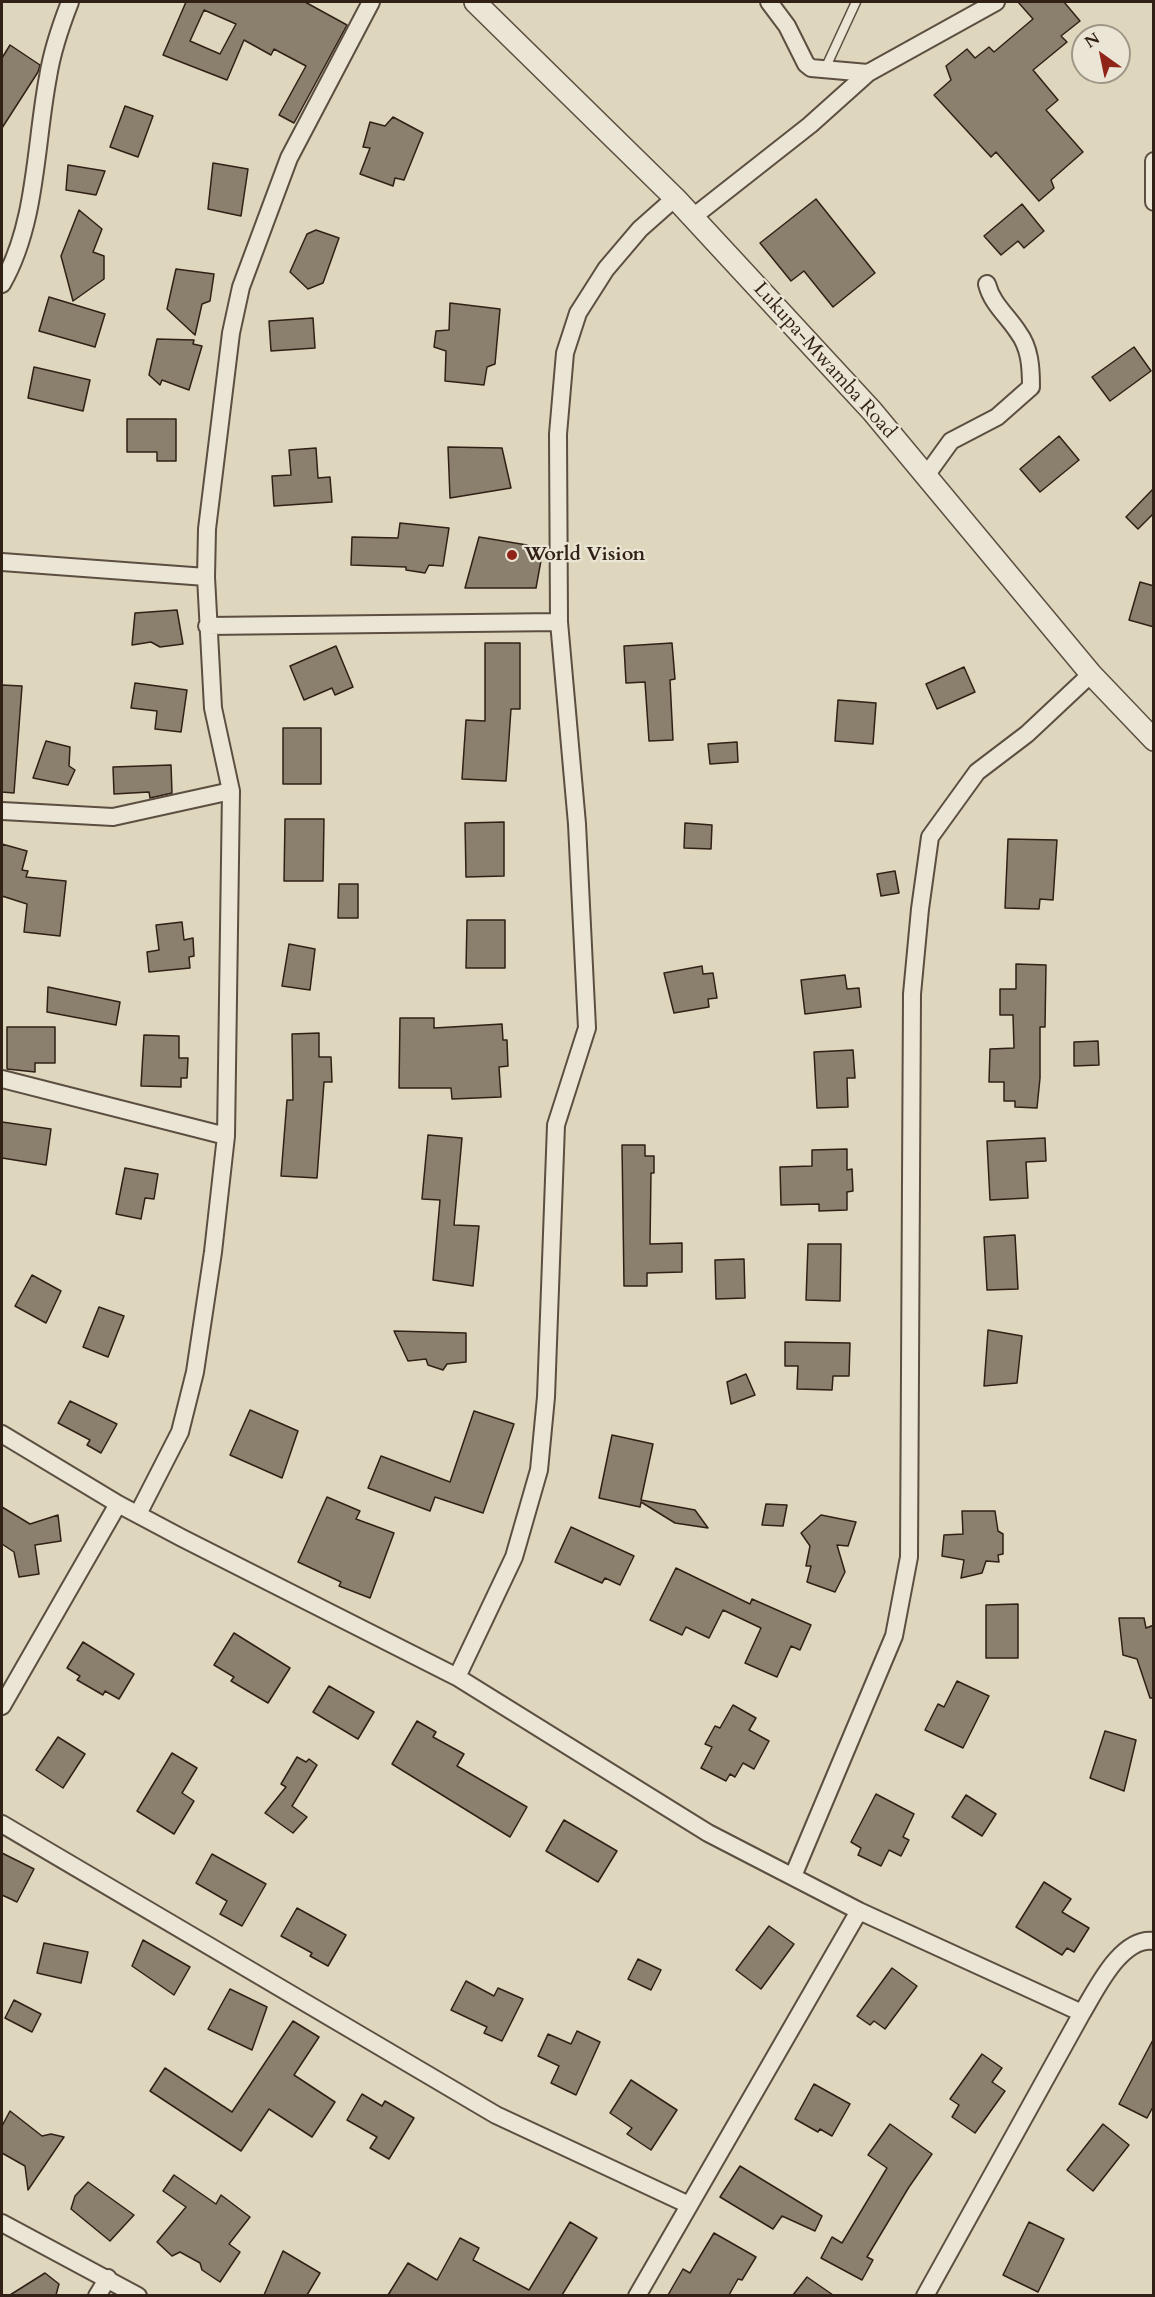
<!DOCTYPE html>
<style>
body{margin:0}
#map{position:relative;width:1155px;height:2297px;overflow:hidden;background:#ded7bd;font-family:Cardo,serif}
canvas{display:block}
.frame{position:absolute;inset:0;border:3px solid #312016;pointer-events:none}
.north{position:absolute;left:1071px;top:24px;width:60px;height:60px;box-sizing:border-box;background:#eae5d4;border:2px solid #a09688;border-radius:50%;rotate:327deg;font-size:16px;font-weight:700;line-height:24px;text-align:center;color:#312016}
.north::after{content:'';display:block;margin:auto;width:21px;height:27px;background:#8f2418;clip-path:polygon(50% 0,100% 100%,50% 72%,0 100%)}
</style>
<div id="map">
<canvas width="1155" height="2297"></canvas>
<div class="frame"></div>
<div class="north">N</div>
</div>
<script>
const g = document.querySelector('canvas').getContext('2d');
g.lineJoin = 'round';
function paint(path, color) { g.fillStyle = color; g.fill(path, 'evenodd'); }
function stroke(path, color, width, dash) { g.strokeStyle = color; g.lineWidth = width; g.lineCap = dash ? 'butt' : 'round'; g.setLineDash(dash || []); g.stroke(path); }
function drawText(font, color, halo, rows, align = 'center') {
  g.font = font + ' Cardo,serif'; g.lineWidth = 4.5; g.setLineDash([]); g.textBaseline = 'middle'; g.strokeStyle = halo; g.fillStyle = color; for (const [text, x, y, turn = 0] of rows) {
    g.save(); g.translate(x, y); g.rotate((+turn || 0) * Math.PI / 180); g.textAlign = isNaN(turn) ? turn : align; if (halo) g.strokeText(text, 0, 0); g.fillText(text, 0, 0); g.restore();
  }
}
const building = new Path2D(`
 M186,2H305L347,25L294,123L279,115L306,66L274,49L271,55L244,40L227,80L163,55ZM204,10L236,24L220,54L190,41Z
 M1018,2H1064L1080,21L1061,36L1067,42L1033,70L1058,100L1046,110L1083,152L1051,180L1054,188L1039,201L996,152L991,157L934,95L951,80L946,66L967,49L975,58L989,47L994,52L1033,19Z
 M10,45L40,65L38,72L2,128V58Z
 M125,106L153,116L138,157L110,147Z
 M393,117L423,133L404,180L395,178L393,186L360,174L370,148L363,147L370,122L385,126Z
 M213,163L248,169L241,216L208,209Z
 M68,165L105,171L96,195L66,190Z
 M816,199L875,273L833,307L804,271L791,281L760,243Z
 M1022,204L1044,231L1024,248L1018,241L1001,255L984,236Z
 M79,210L102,229L93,252L104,256V279L73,301L61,256Z
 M316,230L339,238L323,283L308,289L290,272L307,234Z
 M176,269L214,274L210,301L202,304L195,335L167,309Z
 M49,297L105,314L95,347L39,331Z
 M450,303L500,309L495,364L487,367L484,385L445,381L446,351L434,347L436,331L449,330Z
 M313,318L315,348L271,351L269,321Z
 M157,339L194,340L193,344L202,346L189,390L162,380L160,385L149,375Z
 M1134,347L1151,371L1110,401L1092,377Z
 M34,367L90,380L83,411L28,398Z
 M127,419H176V461H157V452H127Z
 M1059,436L1079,460L1040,492L1020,469Z
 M448,447L502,448L511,488L450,498Z
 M316,448L318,478L330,477L332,502L274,506L272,476L291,475L289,450Z
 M1154,488V513L1138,529L1126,517Z
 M400,523L449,528L443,566L429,565L425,573L406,570V567L351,565L352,537L398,538Z
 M479,537L527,545L532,553L542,555L536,588H465Z
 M1140,582L1154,586V627L1129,620Z
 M177,610L183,644L160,647L151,642L132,645L135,613Z
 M485,643H520V709H511L506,781L462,779L466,720L485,721Z
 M672,643L675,679L670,680L673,740L649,741L645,682L626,683L624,646Z
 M336,646L353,687L335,695L332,688L304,700L290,666Z
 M964,667L975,692L937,709L926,684Z
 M135,683L187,690L181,732L155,729L157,711L131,708Z
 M2,685L22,686L14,793L2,792Z
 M838,700L876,703L873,744L835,741Z
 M283,728H321V784H283Z
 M46,741L70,747L69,766L75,770L68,785L33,778Z
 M737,742L738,762L710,764L708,744Z
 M171,765L172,793L150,798L149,792L114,794L113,767Z
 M285,819H324L323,881H284Z
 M504,822V876L466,877L465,823Z
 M685,823L712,825L711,849L684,848Z
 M1008,839L1057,840L1053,900L1040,899L1039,909L1005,908Z
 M2,844L27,851L22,870L28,871L26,877L66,881L60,936L24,932L27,904L2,896Z
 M895,871L899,893L881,896L877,874Z
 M339,884H358V918H338Z
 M467,920H505V968H466Z
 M182,922L184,940L193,938L194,956L189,957L190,968L149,972L147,952L159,950L156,925Z
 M289,944L315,949L310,990L282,986Z
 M1016,964L1046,965L1045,1027H1040V1078L1037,1108L1015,1107V1101H1004V1082H989L990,1049L1014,1048L1013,1015H1000V989H1016Z
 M702,966L703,974L713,973L717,998L708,999L709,1007L674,1013L664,973Z
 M845,975L847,989L859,988L861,1007L805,1014L801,980Z
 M48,987L120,1002L116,1025L47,1012Z
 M400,1018H434V1028L502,1024L503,1040H507L508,1066L499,1067L501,1097L452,1099L451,1088H399Z
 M7,1027H55V1063H35V1072L7,1069Z
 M319,1033V1057H331L332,1082H324L317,1178L281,1176L287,1100H293L292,1034Z
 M144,1035L179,1036V1058H188L187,1078H181V1087L141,1086Z
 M1098,1041L1099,1065L1074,1066V1042Z
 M853,1050L855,1078H847L848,1107L817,1108L814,1052Z
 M2,1122L51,1129L46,1165L2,1158Z
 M428,1135L462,1138L454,1225L479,1226L473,1286L433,1280L440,1200L422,1199Z
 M1045,1138L1046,1161L1026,1162L1028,1198L990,1200L987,1141Z
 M622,1145H645V1156H654V1173H651L650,1244L682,1243V1272L647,1273V1286H624Z
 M847,1149V1170L852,1169L853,1191L847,1192V1210L819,1211V1204L781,1205L780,1167L812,1166V1150Z
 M125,1168L158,1174L154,1199L145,1198L141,1219L116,1214Z
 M1015,1235L1018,1289L987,1290L984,1237Z
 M808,1244H841L840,1301L806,1300Z
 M744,1259L745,1298L716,1299L715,1260Z
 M32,1275L61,1291L46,1323L15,1306Z
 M99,1307L124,1316L108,1357L83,1347Z
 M988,1330L1022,1336L1017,1383L984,1386Z
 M394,1331L466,1333V1362L447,1364L443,1370L428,1365L426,1359L408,1361Z
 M785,1342L850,1343L849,1376H833L832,1390L797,1389L798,1366H785Z
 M746,1374L755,1395L731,1404L727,1382Z
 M70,1401L117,1424L101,1453L87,1445L90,1440L58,1423Z
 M250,1410L298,1431L282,1478L230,1455Z
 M474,1411L514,1424L483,1513L435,1497L430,1511L368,1488L381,1456L450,1482Z
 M612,1435L653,1444L641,1500L695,1510L708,1528L675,1523L641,1502L640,1507L599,1498Z
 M327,1497L360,1511L356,1519L394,1533L370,1598L339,1586L341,1582L298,1562Z
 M766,1504L787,1505L783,1526L762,1525Z
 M2,1507L30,1524L58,1515L61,1541L35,1545L39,1574L19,1577L14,1552L2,1544Z
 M962,1511H995L998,1531L1003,1534V1554L998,1555L999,1562L986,1561L982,1573L961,1578L964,1560L942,1556L944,1535L963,1534Z
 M821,1515L856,1522L848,1546L837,1545L845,1572L835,1592L807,1582L811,1566H806L810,1546L801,1533Z
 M571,1527L634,1556L620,1585L605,1578L602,1583L555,1562Z
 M676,1568L750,1604L752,1599L811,1625L800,1650L791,1646L777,1677L745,1663L761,1628L723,1610L709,1638L686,1627L682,1635L650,1620Z
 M1018,1604V1658H986V1605Z
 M1119,1618H1144L1146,1628L1154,1625V1698H1150L1137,1659L1123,1655Z
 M234,1633L290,1668L268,1703L231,1681L234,1677L214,1665Z
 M83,1642L134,1674L119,1699L105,1691L103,1695L77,1680L80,1676L67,1668Z
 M957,1681L989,1696L963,1748L925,1730L938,1704L944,1707Z
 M329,1686L374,1712L358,1739L313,1712Z
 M733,1705L756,1718L749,1730L769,1741L754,1769L743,1763L735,1777L730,1774L726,1781L701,1768L712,1747L705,1744L715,1726L720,1728Z
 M417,1721L436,1732L433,1737L464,1754L457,1766L527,1807L510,1837L392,1764Z
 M1105,1731L1136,1740L1124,1791L1090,1778Z
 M58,1737L85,1754L63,1788L36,1770Z
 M172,1753L197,1768L182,1793L194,1801L174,1834L137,1811Z
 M297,1757L306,1762L309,1759L317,1765L292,1806L307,1817L293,1833L265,1813L286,1787L281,1784Z
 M876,1794L914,1814L903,1837L909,1840L901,1856L889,1850L881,1866L858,1855L861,1848L851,1842Z
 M966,1795L996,1814L982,1836L952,1817Z
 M564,1820L617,1851L598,1882L546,1851Z
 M2,1853L34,1869L17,1902L2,1895Z
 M212,1854L266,1884L242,1926L220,1914L227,1901L196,1883Z
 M1044,1882L1071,1899L1062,1912L1089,1928L1074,1952L1067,1948L1062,1955L1016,1927Z
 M297,1908L346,1935L328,1966L310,1956L312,1953L281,1936Z
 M769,1926L794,1944L761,1989L736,1970Z
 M143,1940L190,1967L174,1995L132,1966Z
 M44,1943L88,1952L81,1983L37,1973Z
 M638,1959L661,1970L651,1990L628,1979Z
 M892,1968L917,1986L885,2029L874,2021L870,2025L857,2016Z
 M466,1981L494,1996L498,1988L523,1999L502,2041L484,2033L487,2027L451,2010Z
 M230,1989L267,2007L252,2050L208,2029Z
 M14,2000L41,2014L32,2032L5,2018Z
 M293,2021L319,2037L294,2075L335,2102L312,2137L269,2109L241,2151L150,2091L165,2068L232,2112Z
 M577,2031L600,2042L576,2095L551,2083L559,2066L538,2056L548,2034L571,2044Z
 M1154,2038V2105L1147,2118L1119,2104Z
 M982,2054L1002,2068L992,2082L1005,2091L975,2133L952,2117L959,2105L950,2099Z
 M631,2080L677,2110L651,2150L627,2134L632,2128L610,2113Z
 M814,2084L850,2104L832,2136L820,2129L818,2132L795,2119Z
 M362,2094L382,2106L385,2101L414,2118L389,2159L370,2148L377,2137L347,2120Z
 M10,2111L42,2136L51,2134L64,2137L28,2190L25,2166L2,2153V2126Z
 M890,2124L932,2154L909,2187L867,2257L873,2260L862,2280L821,2258L832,2237L842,2243L887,2168L868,2155Z
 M1103,2124L1129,2145L1093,2191L1067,2170Z
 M740,2166L822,2216L815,2231L782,2216L773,2229L720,2197Z
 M174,2175L216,2204L221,2195L250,2217L229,2244L240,2252L220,2282L202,2270L200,2263L180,2252L172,2256L157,2242L186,2207L163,2191Z
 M88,2182L134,2215L110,2241L71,2209L75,2196Z
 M570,2222L597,2238L562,2295H388L408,2263L437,2280L460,2238L479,2248L473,2260L529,2290Z
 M1029,2222L1064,2239L1038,2292L1003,2275Z
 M714,2233L756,2257L742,2280L738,2279L729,2295H668L683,2269L690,2273Z
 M283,2251L320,2273L307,2295H264Z
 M45,2273L59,2284L56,2295H10Z
 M807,2277L833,2295H793Z`);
const service = new Path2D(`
 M825,69L856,2`);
const minor = new Path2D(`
 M769,2L787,26L806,64L811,68L868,73L996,2
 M1154,161V202
 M693,217L810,125L868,73
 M2,284C37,223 35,145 48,77C52,51 61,25 70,2
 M925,477L951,441L997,417L1031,387C1031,367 1030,348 1018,332C1007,315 992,304 987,284
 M2,562L206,577
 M207,626L559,622
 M2,811L113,817L231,791
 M2,1079L226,1136
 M2,1434L118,1504L182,1538L457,1677L708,1833L859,1911L1082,2013C1096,1990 1121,1936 1154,1941
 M138,1514L180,1432L195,1372L213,1252L226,1136L231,791L213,708L206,577L207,529L231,333L241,287L289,158L371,2
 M457,1677L514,1557L539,1470L546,1397L556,1125L587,1028L577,824L559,622L558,434L565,353L578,313L606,269L640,229L675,198
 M2,1706L118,1504
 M2,1824L496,2115L689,2205
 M793,1876L894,1636L909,1557L912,994L920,909L930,837L977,772L1027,734L1091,674
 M2,2223L138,2296
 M97,2296L108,2278
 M637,2296L859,1911
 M925,2296L1082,2013`);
const tertiary = new Path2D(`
 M475,2L675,198L872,411L1091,674L1154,740`);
const markers = [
 [512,555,6,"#8f2418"]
];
const streetNames = [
 ["Lukupa-Mwamba Road",824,361,48]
];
const poiNames = [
 ["World Vision",524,555]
];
paint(building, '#8b7f6d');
stroke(building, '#312016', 1.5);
stroke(service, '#5c4e40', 11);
stroke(minor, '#5c4e40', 20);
stroke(tertiary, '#5c4e40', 24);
stroke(service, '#eae5d4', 8);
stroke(minor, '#eae5d4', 16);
stroke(tertiary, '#eae5d4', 21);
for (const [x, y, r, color] of markers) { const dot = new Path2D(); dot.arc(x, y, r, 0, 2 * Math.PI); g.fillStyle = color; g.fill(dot); stroke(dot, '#eae5d4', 2); }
drawText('20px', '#312016', '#eae5d4', streetNames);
drawText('bold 20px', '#312016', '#eae5d4', poiNames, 'left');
</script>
